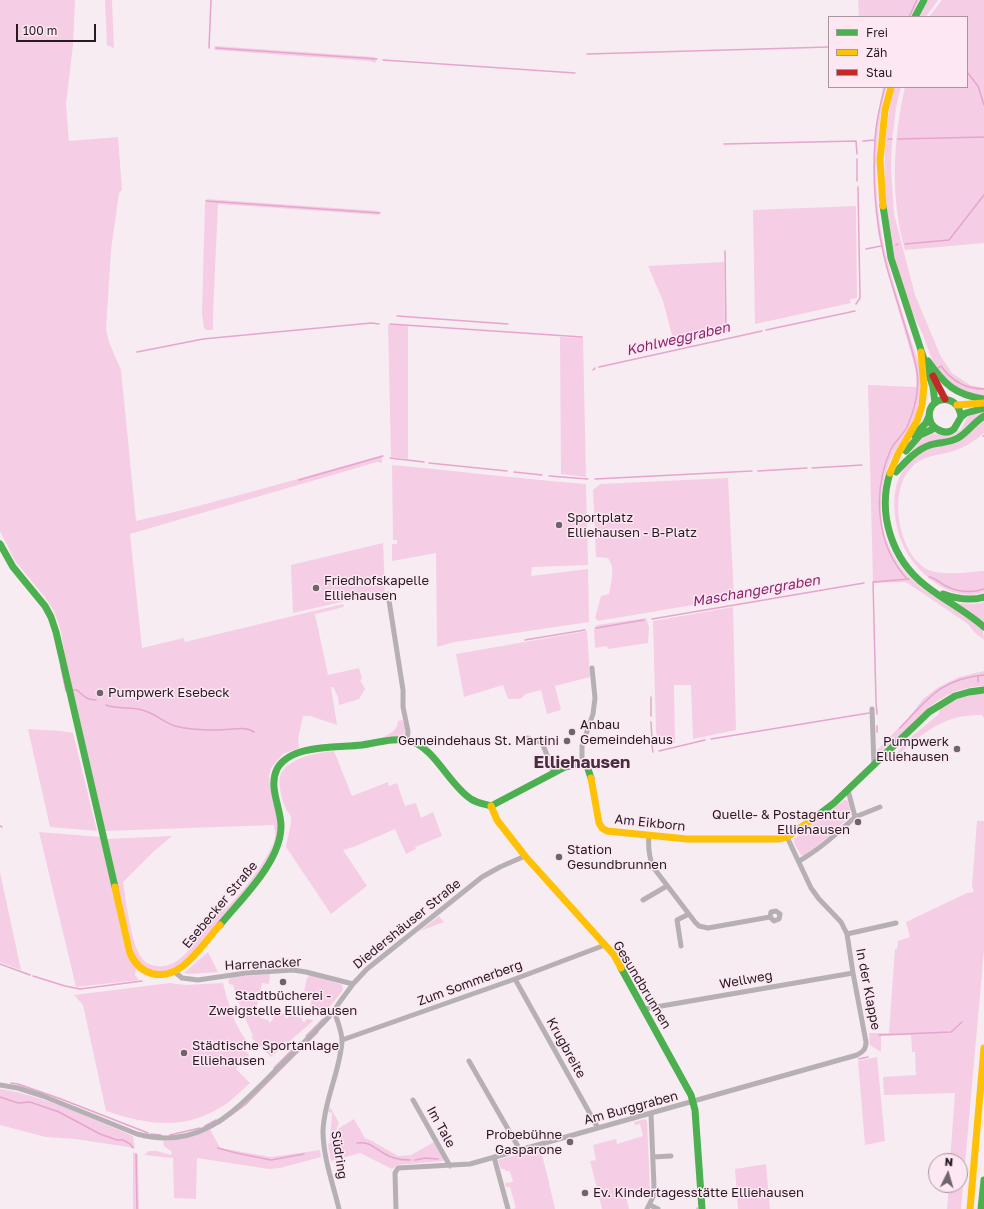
<!DOCTYPE html>
<meta charset="utf-8">
<style>
body{margin:0}
#map{position:relative;width:984px;height:1209px;overflow:hidden;background:#f7ecf2;font-family:"Golos Text",sans-serif}
canvas{display:block}
.legend{position:absolute;left:828px;top:16px;width:140px;height:72px;box-sizing:border-box;background:#fce7f3;border:1px solid #a7959f;margin:0;padding:5px 7px;list-style:none;font-size:12px;color:#271b22}
.legend li{display:flex;align-items:center;gap:8px;height:20px}
.legend b{width:20px;border:1px solid #a7959f}
.north{position:absolute;left:928px;top:1153px;width:40px;height:40px;box-sizing:border-box;background:#fce7f3;border:1px solid #a7959f;border-radius:50%;rotate:5deg;font-size:11px;font-weight:700;line-height:16px;text-align:center;color:#271b22}
.north::after{content:'';display:block;margin:auto;width:14px;height:18px;background:#70646b;clip-path:polygon(50% 0,100% 100%,50% 72%,0 100%)}
.scale{position:absolute;left:16px;top:24px;width:80px;height:18px;box-sizing:border-box;border:2px solid #271b22;border-top:0;padding-left:5px;font-size:12px;line-height:14px;white-space:nowrap;color:#271b22;-webkit-text-stroke:3px #fce7f3;paint-order:stroke}
</style>
<div id="map">
<canvas width="984" height="1209"></canvas>
<ul class="legend">
<li><b style="height:5px;background:#4caf50"></b>Frei</li>
<li><b style="height:5px;background:#ffc107"></b>Zäh</li>
<li><b style="height:5px;background:#c62828"></b>Stau</li>
</ul>
<div class="north">N</div>
<div class="scale">100 m</div>
</div>
<script>
const g = document.querySelector('canvas').getContext('2d');
g.lineJoin = 'round';
function paint(path, color) { g.fillStyle = color; g.fill(path, 'evenodd'); }
function stroke(path, color, width, dash) { g.strokeStyle = color; g.lineWidth = width; g.lineCap = dash ? 'butt' : 'round'; g.setLineDash(dash || []); g.stroke(path); }
function drawText(font, color, halo, rows, align = 'center') {
  g.font = font + ' "Golos Text",sans-serif'; g.lineWidth = 3; g.setLineDash([]); g.textBaseline = 'middle'; g.strokeStyle = halo; g.fillStyle = color; for (const [text, x, y, turn = 0] of rows) {
    g.save(); g.translate(x, y); g.rotate((+turn || 0) * Math.PI / 180); g.textAlign = isNaN(turn) ? turn : align; if (halo) g.strokeText(text, 0, 0); g.fillText(text, 0, 0); g.restore();
  }
}
const green = new Path2D(`
 M0,0H75L73,45L66,104L69,141L118,137L122,190L119,193L111,250L106,329L109,342L121,370L136,521C219,502 301,478 382,455V463L377,462L130,534L142,648L184,638L185,642L343,604L344,607L315,614L328,675L359,668L362,679L360,680L365,689L359,699L339,705L338,697L333,687H331L337,725L310,716H303L298,739L299,748L283,754L271,768L269,776L270,784L279,824L278,833L266,864L188,960L169,972L155,973L144,968L135,958L106,839L172,836L152,853L123,882C126,900 131,945 142,958C144,962 148,964 152,965C179,973 196,941 208,922C211,917 220,913 225,909C239,897 272,855 275,837C276,833 274,829 274,825L105,831L67,672L61,631L54,611L44,596L15,561L0,531Z
 M105,0H112L114,48L107,45Z
 M858,0H919L911,17H859Z
 M928,0H938L926,17H919Z
 M942,0H984V243L905,250C890,198 893,139 905,87H967V17H929Z
 M215,46L375,57L376,63L370,61L214,50Z
 M883,87H886C872,146 873,209 889,267C895,289 902,312 909,334C914,349 921,365 921,381C921,393 919,408 914,419C909,431 900,442 894,453C880,479 877,511 886,539C904,590 946,599 983,630L984,640L974,632L968,624L909,584L905,582L873,583L868,385L916,387V374L914,364L886,267L878,232L874,176V139Z
 M894,87H901L896,108L892,141L891,169L894,214L915,295L941,357L952,373L970,385L984,388V397C968,395 947,386 938,371C932,361 927,346 923,335C918,324 912,313 908,302C884,233 877,158 894,87Z
 M207,199L379,211V215L218,204L213,313V330H206L204,328L202,314L205,203Z
 M856,206L857,298L850,299L851,303L755,324L753,210Z
 M724,262L725,331L674,343L663,301L648,266Z
 M388,325H408V459L391,457Z
 M560,337L583,338L586,477L561,474Z
 M984,411L956,435L908,452L918,440L932,433L946,436L954,434L961,429L969,415Z
 M984,419V433C975,441 962,449 950,452C935,456 921,456 911,468C887,492 899,557 929,570C941,576 971,572 984,571V592C954,604 920,576 906,551C894,530 888,490 904,469C914,455 929,449 944,441C957,434 971,427 984,419Z
 M392,465C457,471 521,479 586,484L588,565L532,567L531,576L588,569L589,622L455,642L437,647L436,553L392,561V544H397V540H393Z
 M728,478L734,598L598,621L595,618L601,596L609,594C611,581 616,569 608,558L596,557L593,490L600,484Z
 M383,543L385,592L293,613L291,565Z
 M984,602V624L955,603L974,604Z
 M733,607L736,730L693,739L691,685H674L675,743L667,745L660,743L656,732L653,621Z
 M646,618L649,627L648,643L608,649L607,646L595,648L594,628L597,625Z
 M587,631L590,677L555,686L561,710L547,714L541,690L526,694L520,699H508L503,685L464,697L456,654Z
 M984,671V686C963,687 947,693 931,706L880,755L876,754V751L910,716L923,699L937,688L959,677Z
 M981,693L984,694V718L982,715C941,714 922,735 893,759L905,742L939,714L940,708L956,699Z
 M402,720L403,721L406,730L403,736L383,739L382,738C389,734 398,730 398,721Z
 M28,729L61,731L73,733L97,831L50,827Z
 M334,751L352,796L388,782L389,786L397,783L405,806L416,803L421,818L433,812L442,836L415,847L416,849L406,854L395,829L356,846L343,850L367,886L331,914L286,847C287,841 292,821 291,817C290,814 287,811 286,809C284,805 282,799 281,794C280,789 279,781 280,776C288,757 317,753 334,751Z
 M844,800L848,801L850,809L849,817L828,837L804,856L801,855L794,843V839Z
 M977,821H984V950L961,1209H947L949,1185H960V1161H950L955,1093L884,1095L883,1077L916,1075L915,1052H912L911,1035L881,1036V1052L870,1045L869,1033H889L895,949H897L898,941L910,937L906,922L967,893L974,892L972,886Z
 M39,832L101,837L136,968L135,975L139,980L76,987Z
 M0,872L21,970L0,962Z
 M439,916L444,922L420,931Z
 M208,952L218,972L189,974L184,973Z
 M270,974L269,984L262,983L256,1011L261,1012L260,1018L268,1020L270,1023L273,1019L275,1012L285,1014V1018H288L289,1015L302,1018V1021L305,1022L306,1019L313,1020V1021L271,1057L251,1037L253,1036L241,1009L233,985L229,984L228,980L231,977Z
 M310,975L340,984L342,985L343,990L328,1009L323,1012L315,1011L316,1008L310,1007L312,998L309,997V992L304,991L307,978Z
 M170,983L185,985L223,983C228,1003 234,1025 247,1041L245,1050L249,1055L236,1069L250,1083C243,1089 236,1096 229,1102C187,1131 152,1126 106,1111L83,1005L74,995Z
 M877,1057L885,1141L865,1145L858,1061Z
 M0,1089C46,1096 90,1118 133,1136L135,1148L75,1139L46,1137L0,1125Z
 M330,1107L339,1123L332,1141H330L332,1113L328,1112Z
 M354,1119L365,1138L372,1141L398,1156L411,1155L434,1142L443,1158V1161L397,1165L392,1169L360,1153L331,1161L328,1144L334,1142L339,1128Z
 M645,1119L647,1121L650,1191L626,1197L629,1209H602L590,1161L596,1160L593,1145L616,1139L617,1144L643,1136L640,1124L635,1125L634,1122Z
 M210,1129L220,1148L271,1157L320,1150L321,1157L280,1168L269,1169L197,1158L196,1199L174,1198L173,1158L144,1155L149,1151H157L171,1155L172,1152L164,1146L163,1141L192,1136Z
 M540,1148L547,1174L555,1209H512L516,1208L510,1187H506L505,1183L513,1182L510,1171H505V1169H501L498,1160Z
 M133,1152L138,1154L139,1209H133Z
 M766,1164L770,1209H738L735,1169Z`);
const stream = new Path2D(`
 M909,17L917,0
 M209,48L211,0
 M216,48L377,59
 M587,54L829,47
 M383,60L575,73
 M967,72L978,86L984,105
 M885,87C880,104 876,123 875,140C872,186 877,235 890,278C896,297 902,317 908,336C912,351 918,367 918,383C917,398 913,414 907,427C903,435 895,441 891,449C872,491 876,545 907,579
 M888,139H892
 M898,139L984,137
 M863,141L875,140
 M724,144L856,141L857,154
 M857,159V181
 M206,201L380,213
 M905,244L949,240L984,195
 M896,245L898,244
 M866,249L881,246
 M725,251L726,331
 M856,304L860,298L858,187
 M397,316L508,324
 M390,324L582,337
 M766,330L855,311
 M137,352L203,339L371,323L379,324
 M599,367L762,331
 M938,368L941,366C951,380 966,389 984,389
 M593,370L595,368
 M983,436H984
 M390,458L424,462
 M429,463L507,471
 M812,468L862,465
 M758,471L807,468
 M514,472L542,475
 M549,476L588,479
 M595,479L752,471
 M299,480L383,456
 M929,577C936,578 940,583 946,586C958,592 972,593 984,589
 M652,619L864,583
 M596,628L644,620
 M525,640L585,630
 M61,667L66,691
 M978,676V682
 M74,690H77C85,697 85,699 96,700
 M651,697V716
 M106,705C120,710 130,706 142,710C155,713 163,722 175,726C186,729 204,730 215,730C228,731 243,725 254,732
 M877,714L876,702L873,582L909,579
 M651,722L652,739
 M877,726V732
 M900,728C928,699 940,679 984,675
 M651,739L653,752
 M711,739L869,713
 M598,744H612L650,739
 M659,751L705,740
 M0,826L2,827
 M0,964L30,975
 M33,976L65,986L80,989L142,981
 M879,1035L951,1032L962,1022
 M306,1036L323,1019
 M859,1059L868,1057
 M274,1068L300,1042
 M11,1083L18,1084L61,1099L148,1133
 M0,1097L18,1103L30,1102L59,1112L100,1134L117,1140H123L130,1144L133,1148
 M219,1124L245,1105L318,1032
 M205,1126L216,1120
 M151,1134L161,1135
 M170,1135L200,1128
 M357,1143C370,1141 375,1149 385,1154C393,1159 401,1160 410,1160
 M218,1148L236,1153L271,1160L304,1154
 M136,1154L137,1209
 M415,1160L425,1158L438,1159
 M697,1208V1209`);
const street = new Path2D(`
 M388,594L403,690V707L408,731L407,741
 M872,709L874,766
 M528,738L534,741L542,742L554,774
 M582,763V746L593,714L595,698L592,668
 M855,817L880,807
 M649,836C648,847 649,857 653,867L695,922L699,926L708,928L770,917L774,921L779,919L780,914L776,911L771,912L770,917
 M799,861C819,850 838,833 855,817L848,790
 M643,900L667,886
 M847,934L896,923
 M681,946L677,920L689,914
 M175,972L182,978L198,980L246,973L293,970L306,972L353,984
 M515,979L598,1128
 M644,1009L853,973
 M334,1011C337,1020 342,1031 342,1041C340,1072 324,1100 323,1131C323,1157 333,1184 339,1209
 M342,1040L515,979L605,945
 M469,1061L520,1150
 M0,1085L18,1088L43,1096L137,1134C197,1150 230,1116 269,1077C288,1058 307,1040 325,1021L334,1011L339,1003L353,984L367,969L482,877L500,867L525,856
 M413,1100L450,1166
 M494,1157L508,1209
 M653,1157L671,1156
 M650,1205L658,1209
 M396,1209L395,1173L398,1168L470,1164L857,1055C863,1052 866,1049 866,1042L853,973L847,934L841,922L819,899L811,888L787,837
 M647,1209L653,1197L654,1186L651,1114`);
const fast = new Path2D(`
 M915,17L924,0
 M883,206L891,258L933,387L935,403
 M928,361C944,384 955,395 984,399
 M961,417C958,390 924,397 930,420C931,424 933,427 937,429C943,433 949,433 954,429L961,417L966,413L984,408
 M914,435L926,423L929,416
 M906,451L920,435L935,428
 M896,472C906,461 916,450 930,445C939,442 949,443 958,438C968,432 974,422 984,416
 M890,473C877,514 892,560 926,586C945,601 966,611 984,627
 M0,544L13,567L45,606L51,617L56,632L115,887
 M943,594C957,599 970,601 984,597
 M813,819L834,803L929,712L955,696L969,692L984,690
 M220,925C241,899 281,862 281,826C281,808 268,787 277,769C291,744 337,748 362,745C377,743 394,737 410,741C435,748 449,785 471,799C477,803 484,804 491,806L565,767L581,763L587,766L591,778
 M621,968L691,1095L695,1110L702,1209
 M981,1209L984,1180`);
const slow = new Path2D(`
 M883,206L880,160L885,110L891,87
 M957,405L984,403
 M890,473L898,454L917,421L922,406L924,386L921,352
 M591,778L599,823L602,828L607,831L687,839H778L787,837L813,819
 M491,806L497,820L525,856L614,955L621,968
 M115,887C118,902 122,917 125,932C127,939 128,946 130,953C140,976 163,981 183,966C197,955 208,938 220,925
 M970,1209L984,1048`);
const jam = new Path2D(`
 M933,376L945,399`);
const markers = [
 [559,525,4,"#70646b"],
 [316,588,4,"#70646b"],
 [100,693,4,"#70646b"],
 [572,732,4,"#70646b"],
 [567,741,4,"#70646b"],
 [957,749,4,"#70646b"],
 [858,822,4,"#70646b"],
 [559,857,4,"#70646b"],
 [283,982,4,"#70646b"],
 [184,1053,4,"#70646b"],
 [570,1142,4,"#70646b"],
 [585,1193,4,"#70646b"]
];
const poiNames = [
 ["Sportplatz",567,518],
 ["Elliehausen - B-Platz",567,533],
 ["Friedhofskapelle",324,581],
 ["Elliehausen",324,596],
 ["Pumpwerk Esebeck",108,693],
 ["Anbau",580,725],
 ["Gemeindehaus",580,740],
 ["Gemeindehaus St. Martini",559,741,"right"],
 ["Pumpwerk",949,742,"right"],
 ["Elliehausen",949,757,"right"],
 ["Quelle- & Postagentur",850,815,"right"],
 ["Elliehausen",850,830,"right"],
 ["Station",567,850],
 ["Gesundbrunnen",567,865],
 ["Stadtbücherei -",283,996,"center"],
 ["Zweigstelle Elliehausen",283,1011,"center"],
 ["Städtische Sportanlage",192,1046],
 ["Elliehausen",192,1061],
 ["Probebühne",562,1135,"right"],
 ["Gasparone",562,1150,"right"],
 ["Ev. Kindertagesstätte Elliehausen",593,1193]
];
const streetNames = [
 ["Am Eikborn",650,823,6],
 ["Esebecker Straße",220,905,-50],
 ["Diedershäuser Straße",407,924,-39],
 ["Harrenacker",263,964,-3],
 ["Wellweg",746,980,-10],
 ["Zum Sommerberg",470,983,-20],
 ["Gesundbrunnen",642,985,59],
 ["In der Klappe",868,989,79],
 ["Krugbreite",566,1048,61],
 ["Am Burggraben",631,1108,-15],
 ["Im Tale",441,1127,61],
 ["Südring",339,1155,81]
];
const waterNames = [
 ["Kohlweggraben",678,339,-13],
 ["Maschangergraben",756,591,-10]
];
const districtNames = [
 ["Elliehausen",582,763]
];
paint(green, '#f5cee5');
stroke(stream, '#e6a5ce', 1.5);
stroke(street, '#b6b0b4', 5);
stroke(fast, '#4caf50', 7);
stroke(slow, '#ffc107', 7);
stroke(jam, '#c62828', 7);
for (const [x, y, r, color] of markers) { const dot = new Path2D(); dot.arc(x, y, r, 0, 2 * Math.PI); g.fillStyle = color; g.fill(dot); stroke(dot, '#fce7f3', 1.5); }
drawText('13px', '#271b22', '#fce7f3', poiNames, 'left');
drawText('13px', '#271b22', '#fce7f3', streetNames);
drawText('italic 14px', '#8a256c', '#fce7f3', waterNames);
drawText('bold 17px', '#472d3d', '#fce7f3', districtNames);
</script>
